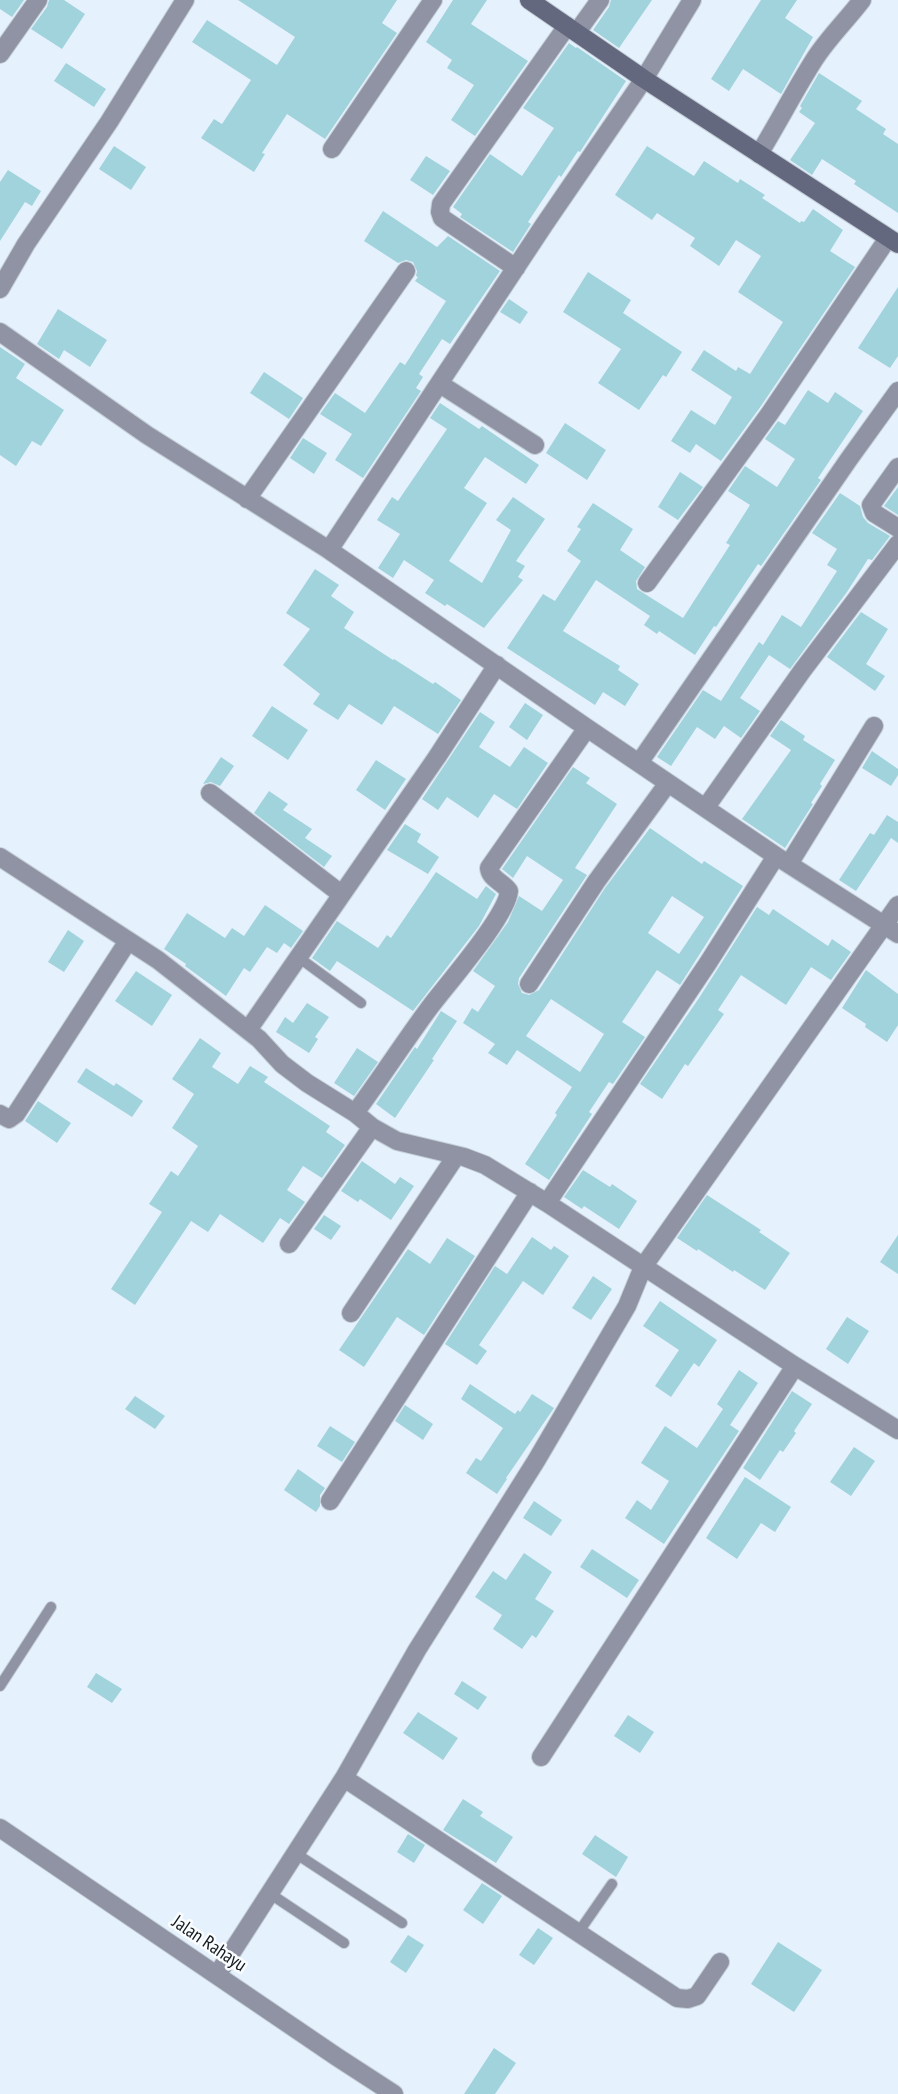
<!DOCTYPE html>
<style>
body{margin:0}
canvas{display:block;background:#e5f1fc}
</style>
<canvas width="898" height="2094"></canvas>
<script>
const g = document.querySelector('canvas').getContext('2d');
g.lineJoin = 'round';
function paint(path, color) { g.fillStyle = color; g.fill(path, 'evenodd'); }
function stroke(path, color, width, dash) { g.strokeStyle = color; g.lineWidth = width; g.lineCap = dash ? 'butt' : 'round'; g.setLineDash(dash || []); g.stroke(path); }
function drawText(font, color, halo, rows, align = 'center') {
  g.font = font + ' "PT Sans Narrow",sans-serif'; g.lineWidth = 5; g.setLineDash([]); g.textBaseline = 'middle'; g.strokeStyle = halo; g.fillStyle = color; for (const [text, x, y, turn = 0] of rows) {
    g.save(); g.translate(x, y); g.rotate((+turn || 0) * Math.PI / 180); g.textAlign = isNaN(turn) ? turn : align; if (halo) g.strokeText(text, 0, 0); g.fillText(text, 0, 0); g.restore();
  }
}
const building = new Path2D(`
 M0,0H24L12,17L0,9Z
 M49,0H64L85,14L62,49L31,29L47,7Z
 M238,0H397L382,23L397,33L325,139L287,114L262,153L265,154L254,172L201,138L214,119L222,124L251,80L192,42L207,20L277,65L295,37Z
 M453,0H487L471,24L528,61L475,136L451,120L474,85L447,68L452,60L426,42Z
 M611,0H652L619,48L593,30L609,7Z
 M761,0H797L785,18L813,37L781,94L743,69L729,91L711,79Z
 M569,43L576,48L577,47L626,81L580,152L578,151L561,177L559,175L528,222L531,224L513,252L460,217L462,214L453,207L490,154L522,176L554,128L523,108Z
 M66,63L106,89L94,107L54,81Z
 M819,73L862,101L856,109L886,129L883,134L898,144V213L854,184L856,181L822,159L812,175L790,160L815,123L799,112L802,108L800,106Z
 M114,146L146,167L131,190L99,169Z
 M647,146L694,176L704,161L738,183L740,179L765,195L762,198L800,223L801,221L804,222L813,209L843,230L830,251L855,267L761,406L721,461L696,444L690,453L671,441L691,410L715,425L732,397L691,370L704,350L736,371L738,367L750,374L783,322L738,292L761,256L736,240L719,266L690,246L695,238L657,213L652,220L615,195Z
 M426,156L450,171L433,195L410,180Z
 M8,170L41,191L32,206L25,202L0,241V182Z
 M383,211L437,247L448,236L500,271L450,344L442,339L419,374L423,377L416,388L421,391L363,478L335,460L352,434L320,414L335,393L365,413L400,362L405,365L446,301L415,281L418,277L416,276L417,271L413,262L406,260L398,263L364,241Z
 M588,272L631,300L623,313L682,352L666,377L663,375L639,410L598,383L621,349L563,312Z
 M898,287V356L890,368L858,348Z
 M509,299L528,312L520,324L500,312Z
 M58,309L107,340L90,367L64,350L59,359L37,344Z
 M0,347L25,364L16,378L64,410L41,446L32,441L16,466L0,455Z
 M264,372L303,398L289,419L250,393Z
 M808,390L828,403L835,392L863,411L818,478L821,480L761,566L758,564L716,627L714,626L695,655L659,631L657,634L644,625L650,616L596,580L563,631L620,666L618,670L639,684L625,706L603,692L595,705L507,648L543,594L555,601L581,561L567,551L581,529L577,527L593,503L633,529L620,550L645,567L636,581L637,589L683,618L730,545L726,543L750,505L728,491L745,466L777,487L795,459L765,439L778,421L785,425Z
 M440,403L479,429L482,426L539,465L526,484L485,457L464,488L487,503L449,561L482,583L511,530L496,520L513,497L545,519L516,561L525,566L518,577L523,580L484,628L447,604L445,606L425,593L434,580L404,560L393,578L378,568L400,534L377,520L392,497L398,501L447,429L430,418Z
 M565,423L606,450L587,480L546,453Z
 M303,438L327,453L314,474L290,458Z
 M680,472L703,487L678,520L658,507Z
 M898,487V515L884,506Z
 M840,493L860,506L863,517L868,523L890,536L872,560L868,559L847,592L790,669L769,655L740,698L760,711L741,738L724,726L715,739L697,727L671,766L657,757L703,690L721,701L759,642L763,645L782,615L801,627L837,571L827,565L837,549L812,533Z
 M315,569L339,585L331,596L354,612L344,628L393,660L394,659L433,684L435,682L461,700L438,734L394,706L382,725L349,704L338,720L313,704L320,694L283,665L310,629L286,613Z
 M861,612L888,629L866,664L885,676L875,691L827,657Z
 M525,703L543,715L527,740L509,727Z
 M272,706L308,730L288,760L252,736Z
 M480,712L495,722L479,747L510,767L524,747L548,763L517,809L494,794L478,818L447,797L438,810L422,799Z
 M781,720L805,736L803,740L835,760L820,784L822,786L811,803L813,804L785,848L742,819L791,750L770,736Z
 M872,751L898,769V775L891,786L862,768Z
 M221,757L234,766L220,786L211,782L203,784Z
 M376,760L406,779L385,810L356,790Z
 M573,767L590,778L586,783L617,804L575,868L587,875L519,978L518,984L522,993L529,995L539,990L605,888L650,828L702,864L704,861L743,886L680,985L657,970L622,1022L645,1037L613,1084L609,1082L589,1112L592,1114L549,1180L525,1164L557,1115L555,1113L572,1087L517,1050L507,1065L488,1053L495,1044L463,1023L472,1008L478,1012L495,986L473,971L508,922L519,896L542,911L563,880L527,856L513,878L502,869ZM672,896L704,917L679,954L648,933ZM551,999L604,1034L580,1072L526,1036Z
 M269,791L288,804L283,810L312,829L305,838L332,856L324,867L254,813Z
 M887,815L898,822V843L891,838L856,891L839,880L870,833L874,835Z
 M405,824L421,834L417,842L439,857L428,874L387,850Z
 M436,872L477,899L486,886L496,894L479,926L413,1011L337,961L330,971L312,958L337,921L378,948L387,935L391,938Z
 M265,905L303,931L291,948L284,943L277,953L267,947L250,972L244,968L226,996L185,966L186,964L164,949L187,913L225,938L232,928L244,936Z
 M757,907L769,915L773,909L828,946L832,939L851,952L831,980L811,967L786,1005L741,975L718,1010L724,1014L688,1066L685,1064L662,1099L640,1084L699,998Z
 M68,930L84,941L64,972L48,962Z
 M866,970L898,994V1025L887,1042L865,1027L866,1024L842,1008Z
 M136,971L172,995L152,1026L115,1001Z
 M307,1003L329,1017L315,1037L318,1039L309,1053L276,1032L285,1017L293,1023Z
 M441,1011L457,1021L432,1059L434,1060L395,1118L376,1104L415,1047L417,1049Z
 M200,1038L221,1053L212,1067L238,1084L250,1066L268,1077L264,1082L330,1126L326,1132L345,1145L322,1178L303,1166L287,1190L305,1202L289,1224L280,1218L263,1243L220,1214L208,1232L191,1221L135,1305L111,1289L162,1212L149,1204L171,1171L178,1176L198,1146L172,1128L194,1094L172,1079Z
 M357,1048L378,1062L354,1096L334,1083Z
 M86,1068L114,1086L116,1083L143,1101L132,1117L77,1082Z
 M38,1101L71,1123L57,1143L25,1121Z
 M362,1161L395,1184L400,1177L414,1186L391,1220L360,1199L358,1202L341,1191Z
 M583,1170L610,1187L612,1184L637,1201L619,1229L584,1206L582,1209L564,1197Z
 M707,1195L761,1230L759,1232L790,1253L765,1290L734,1270L733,1272L698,1249L697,1251L677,1238Z
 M324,1215L341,1226L331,1240L314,1229Z
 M898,1235V1274L880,1262Z
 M532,1237L551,1250L554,1246L569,1256L543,1295L523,1281L479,1345L487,1351L477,1365L445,1344L495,1266L507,1274Z
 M447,1238L475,1256L424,1335L397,1317L364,1367L339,1350L408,1249L430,1264Z
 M593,1276L612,1289L591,1320L572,1308Z
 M660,1301L717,1340L699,1367L694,1363L671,1397L655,1386L679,1350L643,1326Z
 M847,1317L869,1331L848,1364L826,1349Z
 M739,1370L758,1383L730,1425L739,1431L664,1544L625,1518L637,1500L651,1510L669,1481L641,1463L665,1426L697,1448L723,1409L717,1404Z
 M470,1384L515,1414L518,1410L520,1412L532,1394L554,1408L506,1478L507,1479L497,1494L466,1473L476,1458L481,1461L503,1428L461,1399Z
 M792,1391L812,1404L794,1431L796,1433L783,1452L780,1450L760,1480L743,1468Z
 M135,1396L165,1416L155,1429L125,1409Z
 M405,1405L433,1424L423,1440L395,1421Z
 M330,1426L355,1442L342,1462L317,1446Z
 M854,1447L875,1461L851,1496L830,1482Z
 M298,1469L325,1488L320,1495V1506L316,1512L284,1490Z
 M745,1477L791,1507L775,1532L761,1523L737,1559L706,1538Z
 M534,1501L562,1520L551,1536L523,1518Z
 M592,1549L639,1580L627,1598L580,1567Z
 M524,1553L552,1572L535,1599L554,1611L536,1638L532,1635L522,1649L493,1629L502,1615L475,1597L493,1571L506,1580Z
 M96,1673L122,1689L112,1703L87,1687Z
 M462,1681L487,1697L478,1710L454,1694Z
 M418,1712L458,1738L443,1760L403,1733Z
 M628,1715L654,1732L640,1753L614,1736Z
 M463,1799L483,1812L480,1816L513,1837L496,1863L443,1830Z
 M408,1834L425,1845L414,1863L397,1852Z
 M595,1835L628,1857L616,1877L582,1854Z
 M482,1883L502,1896L483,1924L463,1910Z
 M538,1928L553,1938L534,1965L519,1955Z
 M408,1935L424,1945L406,1973L390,1962Z
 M778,1942L822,1970L794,2012L751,1984Z
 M494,2048L516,2063L495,2094H464Z`);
const lane = new Path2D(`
 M298,957L361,1003
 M0,1686L51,1607
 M295,1853L402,1923
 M269,1893L344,1943
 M578,1933L612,1884`);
const street = new Path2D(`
 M577,32L600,0
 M0,54L38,0
 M332,149L433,0
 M759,154C778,123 795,90 814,60C828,38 846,21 862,0
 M516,268L442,218L440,212L441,204L567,26
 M0,289L26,244L109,122L185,0
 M0,332L147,435L329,550L587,728L776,856L898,934
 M440,384L535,445
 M898,467L871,505L874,513L898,528
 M247,499L406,271
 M329,550L544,225L644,79L692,0
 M647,583L770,413L888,238
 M639,763L849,459L898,391
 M210,793L341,894
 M706,807L802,671L898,544
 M0,857L158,960L259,1039L282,1064L307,1083L355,1113L372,1127L397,1141L464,1157L485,1165L547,1203L795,1366L898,1430
 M789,864L874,726
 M529,984L596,882L668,783
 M248,1030L437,757L497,665
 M355,1113C381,1078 404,1042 430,1007C448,983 507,916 509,891C503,882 490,879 489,868L587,728
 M0,1114L9,1119L16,1114L128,941
 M547,1203L708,963L776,856
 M289,1244L372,1127
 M351,1313L456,1156
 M330,1501L530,1192
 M541,1757L795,1366
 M0,1828L337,2057L394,2094
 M720,1962L697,1996L688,1999L677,1998L344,1778L417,1650L536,1461L627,1306L643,1267L898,905
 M217,1975L344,1778`);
const secondary = new Path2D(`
 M529,0L644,79L898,244`);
const streetNames = [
 ["Jalan Rahayu",209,1944,34]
];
paint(building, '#a1d3dd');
stroke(lane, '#c4cfd8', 12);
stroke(street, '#c4cfd8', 20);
stroke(secondary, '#c4cfd8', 20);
stroke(lane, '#9093a3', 10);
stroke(street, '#9093a3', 18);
stroke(secondary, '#64687f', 18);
drawText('19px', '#151a1d', '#fafdff', streetNames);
</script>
